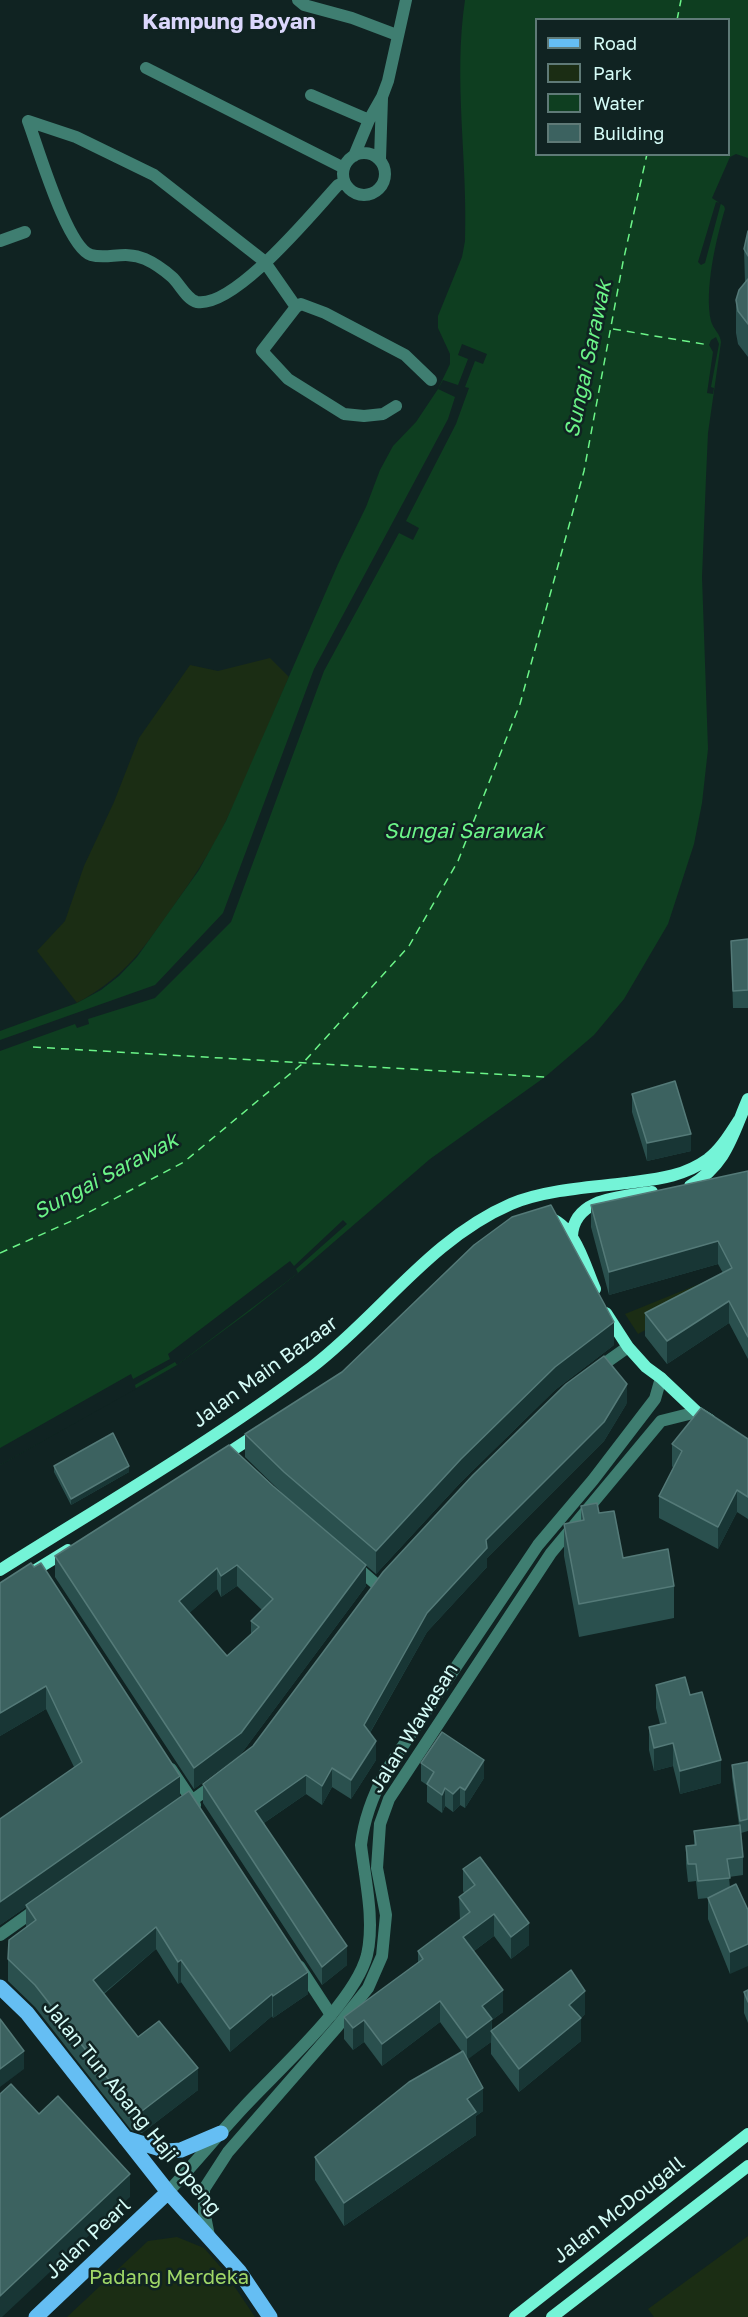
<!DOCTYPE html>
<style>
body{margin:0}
#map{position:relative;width:748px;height:2317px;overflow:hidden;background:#102322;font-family:"Golos Text",sans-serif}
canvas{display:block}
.legend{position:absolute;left:535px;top:18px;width:195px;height:138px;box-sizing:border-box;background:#102322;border:2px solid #5f7a77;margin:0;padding:8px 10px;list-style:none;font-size:18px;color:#d5fcf7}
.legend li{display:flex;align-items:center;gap:12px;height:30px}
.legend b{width:30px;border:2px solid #5f7a77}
</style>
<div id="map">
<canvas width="748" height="2317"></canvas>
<ul class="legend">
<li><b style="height:8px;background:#65bef3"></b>Road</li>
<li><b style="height:16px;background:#1b2d14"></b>Park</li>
<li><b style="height:16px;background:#0e3e20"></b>Water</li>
<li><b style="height:16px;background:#3c6260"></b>Building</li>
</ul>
</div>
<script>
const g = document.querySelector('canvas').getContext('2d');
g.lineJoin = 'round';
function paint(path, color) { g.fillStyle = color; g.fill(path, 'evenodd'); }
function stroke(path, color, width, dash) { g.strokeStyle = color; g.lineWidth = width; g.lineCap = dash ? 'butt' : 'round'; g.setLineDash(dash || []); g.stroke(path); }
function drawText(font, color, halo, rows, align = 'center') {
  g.font = font + ' "Golos Text",sans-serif'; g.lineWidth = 5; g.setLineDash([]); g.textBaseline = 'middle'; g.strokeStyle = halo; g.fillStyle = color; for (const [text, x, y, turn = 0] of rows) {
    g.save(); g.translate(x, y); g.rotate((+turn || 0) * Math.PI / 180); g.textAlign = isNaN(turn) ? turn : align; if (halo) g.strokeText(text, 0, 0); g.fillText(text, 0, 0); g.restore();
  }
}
const green = new Path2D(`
 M270,658L289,677C268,725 249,774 226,821C210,854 189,884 168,914C138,956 123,977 77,1003L37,951L65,921L84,866L114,802L139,738L190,665L218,671Z
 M704,1282L713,1293L638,1334L625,1314Z
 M748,2236V2317H654L648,2309Z
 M177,2237L204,2248L224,2271L255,2317H67L148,2241Z`);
const water = new Path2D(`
 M465,0H748V158L736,154L730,157L712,198L724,206L725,209C716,239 704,291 711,321C713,329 720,333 721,342L708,433L706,477L702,577L708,749L702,803L694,844L668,924L624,999L594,1035L545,1077L430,1159L298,1273L250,1311L177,1365L0,1465V1031L77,1003L101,990L119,976L137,957L199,870L226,821L338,564L366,507L380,470L393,446L416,422L438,389L450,364V354L438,328V316L462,257L465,241C468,160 453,80 465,0ZM536,20H728V154H536Z`);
const pier = new Path2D(`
 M716,202L721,203L705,263L701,265L698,262Z
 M716,337L719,344L711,387L714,388L713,394L707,393L713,352L709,345L711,340Z
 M462,344L487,354L483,364L475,361L465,387L469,388L456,424L406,521L419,528L413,540L399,533L324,671L231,922L155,998L88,1019L89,1024L77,1028L75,1024L0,1051V1040L155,985L223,913L314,669L448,419L455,397L438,389L443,380L458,385L468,359L458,355Z
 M343,1220L347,1224L296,1269L298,1273L177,1365L175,1362L135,1385L136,1389L0,1465V1448L131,1374L133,1379L170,1359L168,1354L290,1261L294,1266Z`);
const ferry = new Path2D(`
 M677,20L681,0
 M613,329L709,345
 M33,1047L545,1077
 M0,1253L76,1219L184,1162L302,1064L409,946L458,861L520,704L584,471L623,262L647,154`);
const minor = new Path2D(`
 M298,0L304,5L352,18L397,35
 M146,68L344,168
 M311,95L369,120
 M28,121C38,147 67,248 91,255C108,260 124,250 145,259C154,263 164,270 172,277C179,283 187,300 197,302C235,308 313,212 338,185L345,183
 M28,121L76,137L154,175L264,261L296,307
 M343 174a21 21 0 1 1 42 0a21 21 0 1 1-42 0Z
 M354,156L369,120L382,97L388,81L406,0
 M380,159L382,98
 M0,241L25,232
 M396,406L383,414L364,416L344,414L288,379L262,351L296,307L301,304L325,313L405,355L431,380
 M594,1371L628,1347
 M353,1564L377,1585
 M171,1769L195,1805
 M183,1807L215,1784
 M0,1935L38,1908
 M299,1966L331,2015`);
const tertiary = new Path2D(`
 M168,2192C194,2164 218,2135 244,2107C278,2070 355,2002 367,1955C375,1920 365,1880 361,1845C364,1818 373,1795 386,1771L538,1545L593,1480L655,1399L661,1378
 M209,2236L204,2211V2189L228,2152L337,2027L368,1988L382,1956L386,1915L377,1868L380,1824L389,1799L551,1553L661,1421L697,1412`);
const secondary = new Path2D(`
 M690,1186C727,1164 732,1136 748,1099
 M547,1217C576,1226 584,1264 595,1289
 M572,1236C574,1197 622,1197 652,1192
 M606,1313L628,1347L646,1367L661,1378L697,1412L710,1420
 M222,1457L257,1434
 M0,1570C105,1504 213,1441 312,1367C380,1315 430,1239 511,1204C544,1190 591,1187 627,1183C657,1179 683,1177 708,1159C721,1149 730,1134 739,1120
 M29,1574L68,1550
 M515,2317L748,2134
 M552,2317L748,2166`);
const primary = new Path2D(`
 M0,1987L27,2013L168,2192L239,2271L270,2317
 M125,2138L167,2151L181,2150L221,2133
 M36,2317L168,2192`);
const wall = new Path2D(`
 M748,231V357L738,344L736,333V300L745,282L744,249Z
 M748,939V1008H733L731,941Z
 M632,1094L691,1151L647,1161L632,1112Z
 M748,1171V1359L729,1323L667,1364L645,1336V1313L723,1273L718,1264L609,1295L591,1227V1205Z
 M614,1345L555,1390L461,1482L376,1574L284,1495L245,1457V1434Z
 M627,1403L604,1441L487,1558V1567L427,1632L370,1733L376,1760L351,1799L332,1787L322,1805L306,1794L264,1823L347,1965L322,1985L203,1803V1784L253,1746Z
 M748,1439V1519L737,1512L718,1549L659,1518V1496L673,1468L672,1466V1444Z
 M229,1445L366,1586L241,1754L194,1789L55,1577V1556ZM237,1586L262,1610L251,1621V1634L227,1656L189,1613L217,1589L221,1597Z
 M54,1466L129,1472L71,1505L54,1472Z
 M581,1506L599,1513L623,1558L674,1586V1618L579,1637L564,1556V1524L581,1521Z
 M0,1583L180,1797L308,1994L273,2018L272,2016L230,2052L181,1982L178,1984L156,1949L104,1994L138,2037L198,2090L142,2133L131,2130L35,2007L8,1981V1959L26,1928V1907L0,1925L74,1767L46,1709L0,1736Z
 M656,1685L690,1695L721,1783L680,1794L673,1766L654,1771L649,1750V1727L660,1724L656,1708Z
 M421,1763L484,1778L465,1808L460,1805L453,1812L445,1806L442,1813L427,1802V1785L421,1781Z
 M732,1765H748V1831L741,1833L743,1857V1875L729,1877L730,1888L736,1884L730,1974L708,1919V1898L698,1899L696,1881L688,1882L686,1864V1846L694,1845V1831L739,1825L732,1777Z
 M463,1869L529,1945L511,1959L494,1936L474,1951L503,2012L492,2020V2031L585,2014L581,2018V2041L519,2092L491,2054V2042L467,2059L483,2111L476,2116V2135L344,2226L315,2180V2157L462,2052L440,2022L382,2066L364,2042L353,2050L344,2039V2017L418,1963V1951L460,1920L459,1897L464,1893L463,1891Z
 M748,1990V2023L744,2013V1992Z`);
const shadedWall = new Path2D(`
 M691,1134V1151L647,1161V1143Z
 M718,1241V1264L609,1295V1272Z
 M729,1301V1323L667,1364V1341Z
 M614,1322V1345L555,1390L461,1482L376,1574V1551L461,1459L555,1367Z
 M627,1384V1403L604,1441L487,1558V1567L427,1632L364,1743V1725L427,1613L486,1540Z
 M129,1466V1472L71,1505V1499Z
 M737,1490V1512L718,1549V1527Z
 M237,1565V1586L221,1597V1576Z
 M366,1565V1586L241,1754L194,1789V1768Z
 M217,1568V1589L179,1622V1601Z
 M46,1686V1709L0,1736V1713Z
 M376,1741V1760L351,1799V1780Z
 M673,1743V1766L654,1771V1748Z
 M484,1760V1778L465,1808V1790Z
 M721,1760V1783L680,1794V1771Z
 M332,1768V1787L322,1805V1786Z
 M306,1775V1794L255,1829V1811Z
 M180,1776V1799L26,1905V1907L0,1925V1902Z
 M460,1787V1805L453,1812V1794Z
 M445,1788V1806L442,1813V1795Z
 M494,1914V1936L463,1959V1937Z
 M529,1923V1945L511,1959V1937Z
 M156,1927V1949L93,2002V1980Z
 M748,1944V1966L730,1974V1952Z
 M347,1946V1965L322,1985V1967Z
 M181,1960V1982L178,1984V1962Z
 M308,1972V1994L273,2018V1996Z
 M503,1990V2012L492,2020L491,2042L467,2060V2038L482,2006Z
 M585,1991V2014L569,2028V2005Z
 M272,1994V2016L230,2052V2029Z
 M440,2001V2022L382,2066V2044Z
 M581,2018V2041L519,2092V2069Z
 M364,2020V2042L353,2050V2028Z
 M24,2051V2069L0,2087V2069Z
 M198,2068V2090L142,2133V2111Z
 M483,2088V2111L476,2116V2135L344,2226V2203L467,2099Z
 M130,2174V2197L2,2317H0V2296Z`);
const building = new Path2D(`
 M748,231V256L744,249Z
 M748,279V324L738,311L736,300L739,290Z
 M748,939V990L733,991L731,941Z
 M675,1081L691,1134L647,1143L632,1094Z
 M748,1171V1337L729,1301L667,1341L645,1313L732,1268L718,1241L609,1272L591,1205Z
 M551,1205L614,1322L555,1367L461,1459L376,1551L284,1472L245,1434L342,1372L474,1245L512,1217Z
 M604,1356L627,1384L604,1422L486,1540L487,1548L427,1613L364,1725L376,1741L351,1780L332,1768L322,1786L306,1775L255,1811L347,1946L322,1967L203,1784L253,1746L383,1572L473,1475L566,1384Z
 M701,1408L748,1439V1497L737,1490L718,1527L659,1496L682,1451L672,1444Z
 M113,1433L129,1466L71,1499L54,1466Z
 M229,1445L273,1486L366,1565L241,1733L194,1768L55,1556ZM237,1565L273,1599L251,1621L259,1627L227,1656L179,1601L217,1568L221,1576Z
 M597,1503L599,1513L614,1511L623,1558L668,1549L674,1586L579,1604L564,1524L584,1520L581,1506Z
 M31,1563L34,1567L41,1563L180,1776L0,1902V1819L82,1762L46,1686L0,1713V1583Z
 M685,1677L690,1695L702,1692L721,1760L680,1771L673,1743L654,1748L649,1727L666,1723L656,1685Z
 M442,1732L484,1760L465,1790L460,1787L453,1794L445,1788L442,1795L427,1784L434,1772L421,1763Z
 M748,1762V1819L740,1821L732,1765Z
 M189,1791L308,1972L273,1996L272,1994L230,2029L181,1960L178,1962L156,1927L93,1980L138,2037L159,2021L198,2068L142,2111L131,2108L35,1985L8,1959L9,1940L36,1920L26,1905Z
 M740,1825L743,1857L727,1859L730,1878L698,1881L696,1864H688L686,1846L696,1845L694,1831Z
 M480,1857L529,1923L511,1937L494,1914L463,1937L503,1990L482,2006L492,2019L467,2038L440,2001L382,2044L364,2020L353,2028L344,2017L423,1959L418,1951L470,1912L459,1897L475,1885L463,1869Z
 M736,1884L748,1910V1944L730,1952L708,1898Z
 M571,1970L585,1991L569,2005L581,2018L519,2069L491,2031Z
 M748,1990V2002L744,1992Z
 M0,2019L24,2051L0,2069Z
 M463,2051L483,2088L467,2099L476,2112L344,2203L315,2157L409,2082Z
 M11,2084L39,2114L58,2096L130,2174L0,2296V2094Z`);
const streetNames = [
 ["Jalan Main Bazaar",265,1372,-36],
 ["Jalan Wawasan",414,1728,-58],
 ["Jalan Tun Abang Haji Openg",132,2108,51],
 ["Jalan McDougall",619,2210,-38],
 ["Jalan Pearl",88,2239,-43]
];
const parkNames = [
 ["Padang Merdeka",169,2278]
];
const waterNames = [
 ["Sungai Sarawak",588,359,-78],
 ["Sungai Sarawak",464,831],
 ["Sungai Sarawak",106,1176,-28]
];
const quarterNames = [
 ["Kampung Boyan",229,22]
];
paint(green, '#1b2d14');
paint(water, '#0e3e20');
paint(pier, '#102322');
stroke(ferry, '#6bf488', 1.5, [8, 6]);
stroke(minor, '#3f7e71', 12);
stroke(tertiary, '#3f7e71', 12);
stroke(secondary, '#74f4d7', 12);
stroke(primary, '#65bef3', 15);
paint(wall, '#2a504e');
paint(shadedWall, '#183635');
paint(building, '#3c6260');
stroke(building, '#547a78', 1.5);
drawText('20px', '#d5fcf7', '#102322', streetNames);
drawText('20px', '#9fd767', '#102322', parkNames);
drawText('italic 21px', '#6bf488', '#102322', waterNames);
drawText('bold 22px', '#dbd7fc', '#102322', quarterNames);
</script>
